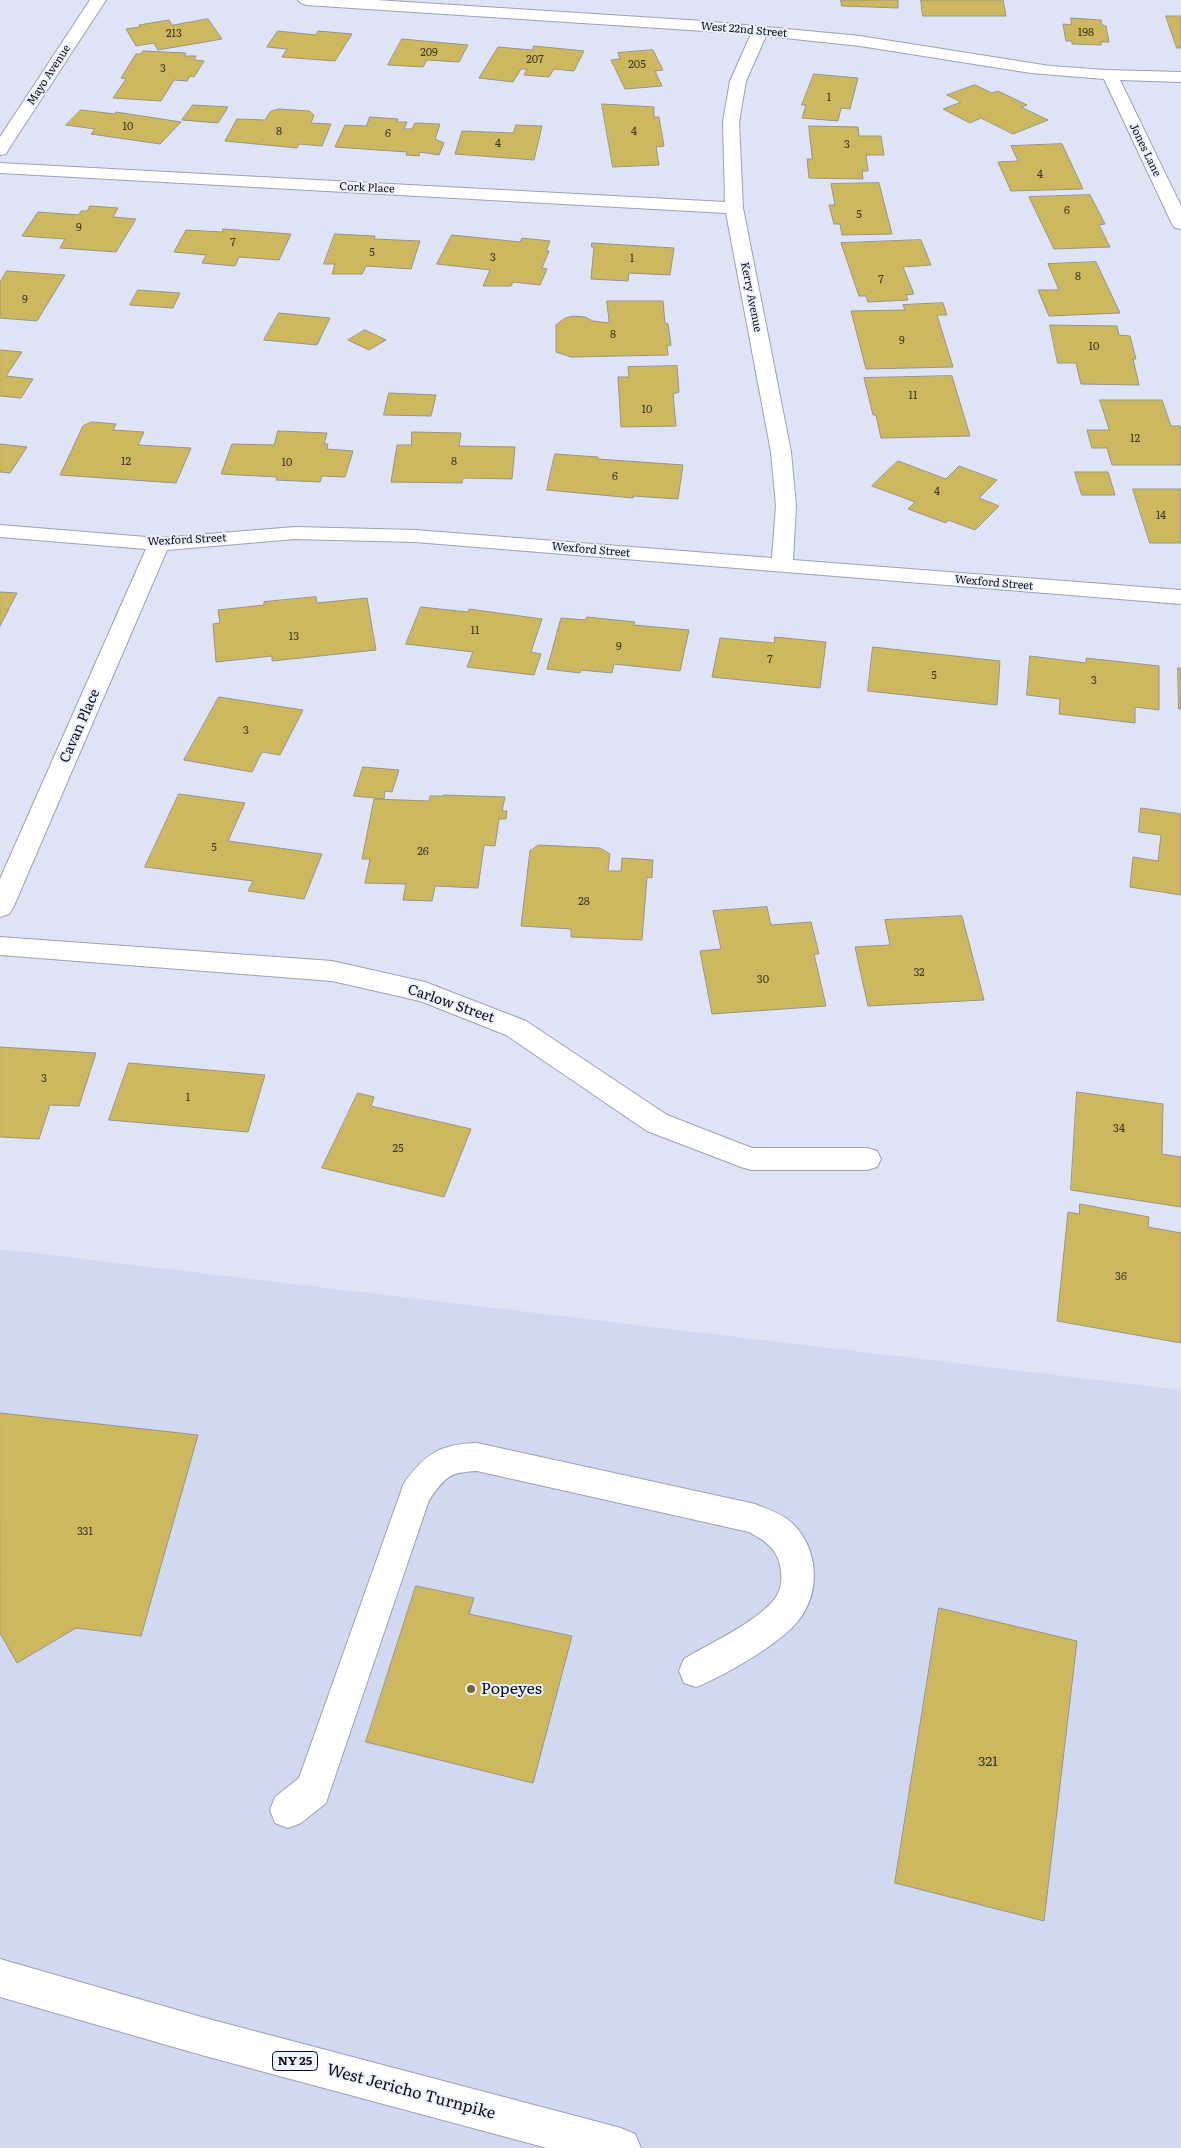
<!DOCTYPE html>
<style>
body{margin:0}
canvas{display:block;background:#dee4f5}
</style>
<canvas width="1181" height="2148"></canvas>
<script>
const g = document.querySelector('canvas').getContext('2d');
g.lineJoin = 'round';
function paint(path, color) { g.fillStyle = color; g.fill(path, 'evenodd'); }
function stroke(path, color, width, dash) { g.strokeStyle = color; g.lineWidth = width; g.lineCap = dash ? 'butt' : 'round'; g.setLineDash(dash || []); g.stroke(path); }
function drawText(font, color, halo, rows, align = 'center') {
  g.font = font + ' Literata,serif'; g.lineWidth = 4; g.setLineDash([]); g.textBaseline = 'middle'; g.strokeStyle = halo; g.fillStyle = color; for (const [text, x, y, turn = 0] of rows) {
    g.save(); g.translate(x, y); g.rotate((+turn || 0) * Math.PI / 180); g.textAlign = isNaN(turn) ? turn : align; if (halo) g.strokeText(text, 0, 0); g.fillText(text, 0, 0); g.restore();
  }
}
const built = new Path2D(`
 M0,1249L1181,1390V2148H0Z`);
const building = new Path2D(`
 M841,0H898V8L842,6Z
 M921,0H1003L1006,16H923Z
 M1166,16H1181V48H1177Z
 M1071,18L1101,20L1102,25L1106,26L1109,42H1101V45L1072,44V41H1066L1063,24L1071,25Z
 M208,19L222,39L158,50L154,43L136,46L126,29L140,27L139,25L169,20L172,25Z
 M278,31L316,35L318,31L352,34L335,61L282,57L287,49L267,47Z
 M402,39L468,45L459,62L427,60L423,67L388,65Z
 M534,46L584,51L574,71L554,69L549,77L524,75L527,69H521L513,82L479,78L498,47L532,50Z
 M653,50L663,70L655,71L662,86L625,89L611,60L620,59L618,53Z
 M143,51L186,53L184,56H196L194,60L204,61L194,77L190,76L187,81L174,80L161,101L113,98L126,79L121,78L136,54H141Z
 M814,74L858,78L850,109L841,108L838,121L802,118L806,105H802Z
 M975,85L992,93L998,91L1027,105L1021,107L1048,120L1013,134L981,118L970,123L943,109L961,102L947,95Z
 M602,104L654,107V117H659L664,146L656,147L659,165L613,167Z
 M193,105L228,107L218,123L182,120Z
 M279,109L309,111L314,115L311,123L331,124L322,146L299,144L297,148L225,141L237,119L265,120L270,112Z
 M81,110L115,114L116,112L181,122L160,144L91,134L95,129L66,125Z
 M370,117L398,119L397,122H407L404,129H412L415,123L440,124L435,139L444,143L439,155L420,152L419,156L406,155L407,152L335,147L345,125L366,126Z
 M516,125L542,126L534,160L455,154L462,131L513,133Z
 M809,126L858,127L859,136H881L884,155H866L868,171H862L863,179L809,178L807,159H812Z
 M1062,144L1083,189L1011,191L998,162L1018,161L1011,146Z
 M879,183L892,234L842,235L840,224H834L829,205H835L831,184Z
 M1090,195L1105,224L1099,225L1110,247L1054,249L1029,197Z
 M90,206L118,208L113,217L136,219L116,252L60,248L65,239L22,236L38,212L79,215L81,211H87Z
 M223,229L291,234L279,260L239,257L235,266L202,263L206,255L174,252L186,230L222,232Z
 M335,234L375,236L374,239L420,241L411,269L366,266L362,274H332L335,264H324Z
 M452,235L520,242L522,238L550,241L546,251H549L542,268L547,269L540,285L513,282L511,286H483L490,270L437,264Z
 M921,240L931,265L903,267L914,294L906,295L908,300L868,302L866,296H859L841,243Z
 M592,243L674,248L670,275L629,273L628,281L591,279L594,247H592Z
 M1096,262L1120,313L1049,316L1038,290H1059L1048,264Z
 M7,271L65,275L37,321L0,318V282Z
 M138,290L180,293L173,308L130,305Z
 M607,301H663L665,323L668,324L671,345L667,346L668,355L571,357L556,352V325L565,318L574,316L585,317L593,321L609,323Z
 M943,303L947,315H937L953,367L866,369L851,311L905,310L903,305Z
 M279,313L330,318L317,345L264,340Z
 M1050,325L1117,326L1119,335L1130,336L1136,359H1133L1139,385L1081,384L1076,363H1058Z
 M365,330L386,340L369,350L348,340Z
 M0,350L22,352L6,376L33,379L21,398L0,396Z
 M677,366L679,392L673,394L676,426L621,427L618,377H629L628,367Z
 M952,376L970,436L881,438L876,415H873L864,378Z
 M389,393L436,395L431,416L384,415Z
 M1100,400H1162L1171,426H1180L1181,430V465H1112L1107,448H1092L1087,430H1109Z
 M92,422L116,424L113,430L144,432L138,445L191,448L176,483L60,475L83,426Z
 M278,431L327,433L324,444H328L327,449L353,451L345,477L322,476L320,482L276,480L277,477L221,474L232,444L274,445Z
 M412,432L461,433L459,446L515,447L512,479L463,478L462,483L391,482L397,445H411Z
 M0,444L27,447L10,473L0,472Z
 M555,454L598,457V459L683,465L678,499L633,496V498L547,490Z
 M898,461L946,479L959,466L997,480L979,498L999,506L975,530L948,520L946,523L908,509L915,502L872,486Z
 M1075,472H1108L1115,495H1082Z
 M1133,489H1181V543H1150Z
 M0,592L17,593L0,626Z
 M316,597L317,603L367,598L376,650L272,661V656L216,662L213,624L220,623L218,610L264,605V602Z
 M421,607L468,612L469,609L542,619L531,652L541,654L534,675L467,667L473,652L406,644Z
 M587,617L635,622L634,625L689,630L680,671L614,664L612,673L581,670L580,673L547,669L561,618L585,620Z
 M775,637L826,642L820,688L712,677L720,638L774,643Z
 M873,647L1000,661L997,705L868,691Z
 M1030,656L1086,663V658L1159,666V710L1135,707V723L1059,714L1060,699L1027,695Z
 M1178,668H1181V709H1179Z
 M219,697L303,710L280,755L262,752L252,772L184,760Z
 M363,767L399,770L392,792L385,791L384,799L354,796Z
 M179,794L245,803L228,841L322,854L304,899L248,891L253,881L145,867Z
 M444,795L505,797L502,811H507L506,819H499L495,846L484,845L478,888L435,886L432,901L403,900L406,884L365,883L370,859H362L374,799L429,801L430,796H443Z
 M1141,808L1181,814V895L1130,887L1133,857L1158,861L1161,835L1139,832Z
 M539,845L600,848L610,854L608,871H621L622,858L653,860L652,878L647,877L642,940L571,937V929L521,926L530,851Z
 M767,907L771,925L811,922L819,954H814L826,1006L712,1014L700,951L721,949L713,911Z
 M962,916L984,1000L868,1006L855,947L890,945L885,920Z
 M0,1047L96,1053L79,1106L50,1105L39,1139L0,1137Z
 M129,1063L265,1075L248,1132L109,1120Z
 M1077,1092L1163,1104L1162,1154L1181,1157V1207L1071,1190Z
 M358,1093L374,1097L371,1106L471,1129L444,1197L322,1168Z
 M1080,1204L1149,1217L1148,1227L1181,1233V1343L1057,1321L1068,1212L1079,1214Z
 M0,1413L198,1435L141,1636L76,1628L17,1663L0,1633Z
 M416,1586L474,1598L469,1614L572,1636L533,1783L366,1742Z
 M939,1608L1077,1641L1044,1921L895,1883Z`);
const service = new Path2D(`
 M477,1443L755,1504C767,1509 783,1514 792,1523C819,1549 821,1593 798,1621C780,1644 724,1676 696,1687L684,1683L679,1671L684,1659C710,1643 758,1622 776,1597C781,1590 782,1579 781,1571C779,1550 766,1541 749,1532L477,1471C448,1472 445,1478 429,1500L326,1803L301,1823L288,1828L275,1823L270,1810L275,1797L299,1778L404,1483C425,1454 440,1444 477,1443Z`);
const minor = new Path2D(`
 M90,0H106L8,150L6,154L0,155V137Z
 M298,0H376L703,21L860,36L1050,66L1106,70L1181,72V82L1120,80L1181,206V229L1175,228L1172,224L1104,79L1031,73L860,46L766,36L746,81L739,122L743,208L791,452L796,506L793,560L1181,590V604L415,542L295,539L167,550L13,908L9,914L0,917V879L146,549L0,537V525L159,538L295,527L415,530L772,558L776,506L771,452L726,213L0,173V163L725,202L723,122L730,81L751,34L306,5L301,3Z
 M0,937L332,961L425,982L526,1021L667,1115L752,1148H867L877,1151L881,1159L877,1167L867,1170H751L741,1167L647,1131L506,1035L420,1001L332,981L0,955Z`);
const primary = new Path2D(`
 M0,1959L205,2018L621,2128L635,2134L641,2148H547L205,2056L0,1997Z`);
const markers = [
 [471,1689,5,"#726532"]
];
const farStreetnames = [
 ["West 22nd Street",744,30,5],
 ["Mayo Avenue",49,75,-57],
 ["Jones Lane",1145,150,64],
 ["Cork Place",367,188,3],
 ["Kerry Avenue",751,297,79],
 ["Wexford Street",187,540,-3],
 ["Wexford Street",591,550,5],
 ["Wexford Street",994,583,5]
];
const numberNames = [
 ["198",1086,33],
 ["213",174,34],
 ["209",429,53],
 ["207",535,60],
 ["205",637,65],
 ["3",163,69],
 ["1",829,98],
 ["10",128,127],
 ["8",279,132],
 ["4",634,132],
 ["6",388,134],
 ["4",498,144],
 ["3",847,145],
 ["4",1040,175],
 ["6",1067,211],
 ["5",859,215],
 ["9",79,228],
 ["7",233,243],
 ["5",372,253],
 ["3",493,258],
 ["1",632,259],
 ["8",1078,277],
 ["7",881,280],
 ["9",25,300],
 ["8",613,335],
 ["9",902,341],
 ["10",1094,347],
 ["11",913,396],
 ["10",647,410],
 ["12",1135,439],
 ["12",126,462],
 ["8",454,462],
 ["10",287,463],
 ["6",615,477],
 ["4",937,492],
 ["14",1161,516],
 ["11",475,631],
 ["13",294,637],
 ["9",619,647],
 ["7",770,660],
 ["5",934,676],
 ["3",1094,681],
 ["3",246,731],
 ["5",214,848],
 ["26",423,852],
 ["28",584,902],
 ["32",919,973],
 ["30",763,980],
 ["3",44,1079],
 ["1",188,1098],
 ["34",1119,1129],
 ["25",398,1149],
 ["36",1121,1277],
 ["331",85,1532]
];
const shields = [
 [295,2061,45]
];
const shieldNames = [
 ["NY 25",295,2061]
];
const streetNames = [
 ["Cavan Place",80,726,-66],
 ["Carlow Street",451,1004,19]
];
const nearNumbernames = [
 ["321",988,1762]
];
const nearPoinames = [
 ["Popeyes",481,1689]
];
const nearStreetnames = [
 ["West Jericho Turnpike",411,2092,15]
];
paint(built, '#d0d9f0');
paint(building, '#ceb85f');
stroke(building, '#999585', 1);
stroke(service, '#9da2b2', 2);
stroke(minor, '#9da2b2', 2);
stroke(primary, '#9da2b2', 2);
paint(service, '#fff');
paint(minor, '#fff');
paint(primary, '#fff');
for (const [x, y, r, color] of markers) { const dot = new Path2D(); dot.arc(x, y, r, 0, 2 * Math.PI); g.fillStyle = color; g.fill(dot); stroke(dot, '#ecf2ff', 2); }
drawText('11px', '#0c0e13', '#ecf2ff', farStreetnames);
drawText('11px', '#3c3826', null, numberNames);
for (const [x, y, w] of shields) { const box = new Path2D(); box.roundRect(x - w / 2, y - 9.5, w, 19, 4); g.fillStyle = '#ecf2ff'; g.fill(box); stroke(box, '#0c0e13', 1); }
drawText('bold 12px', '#0c0e13', null, shieldNames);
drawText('14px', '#0c0e13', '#ecf2ff', streetNames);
drawText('14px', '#3c3826', null, nearNumbernames);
drawText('16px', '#0c0e13', '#ecf2ff', nearPoinames, 'left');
drawText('16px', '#0c0e13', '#ecf2ff', nearStreetnames);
</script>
